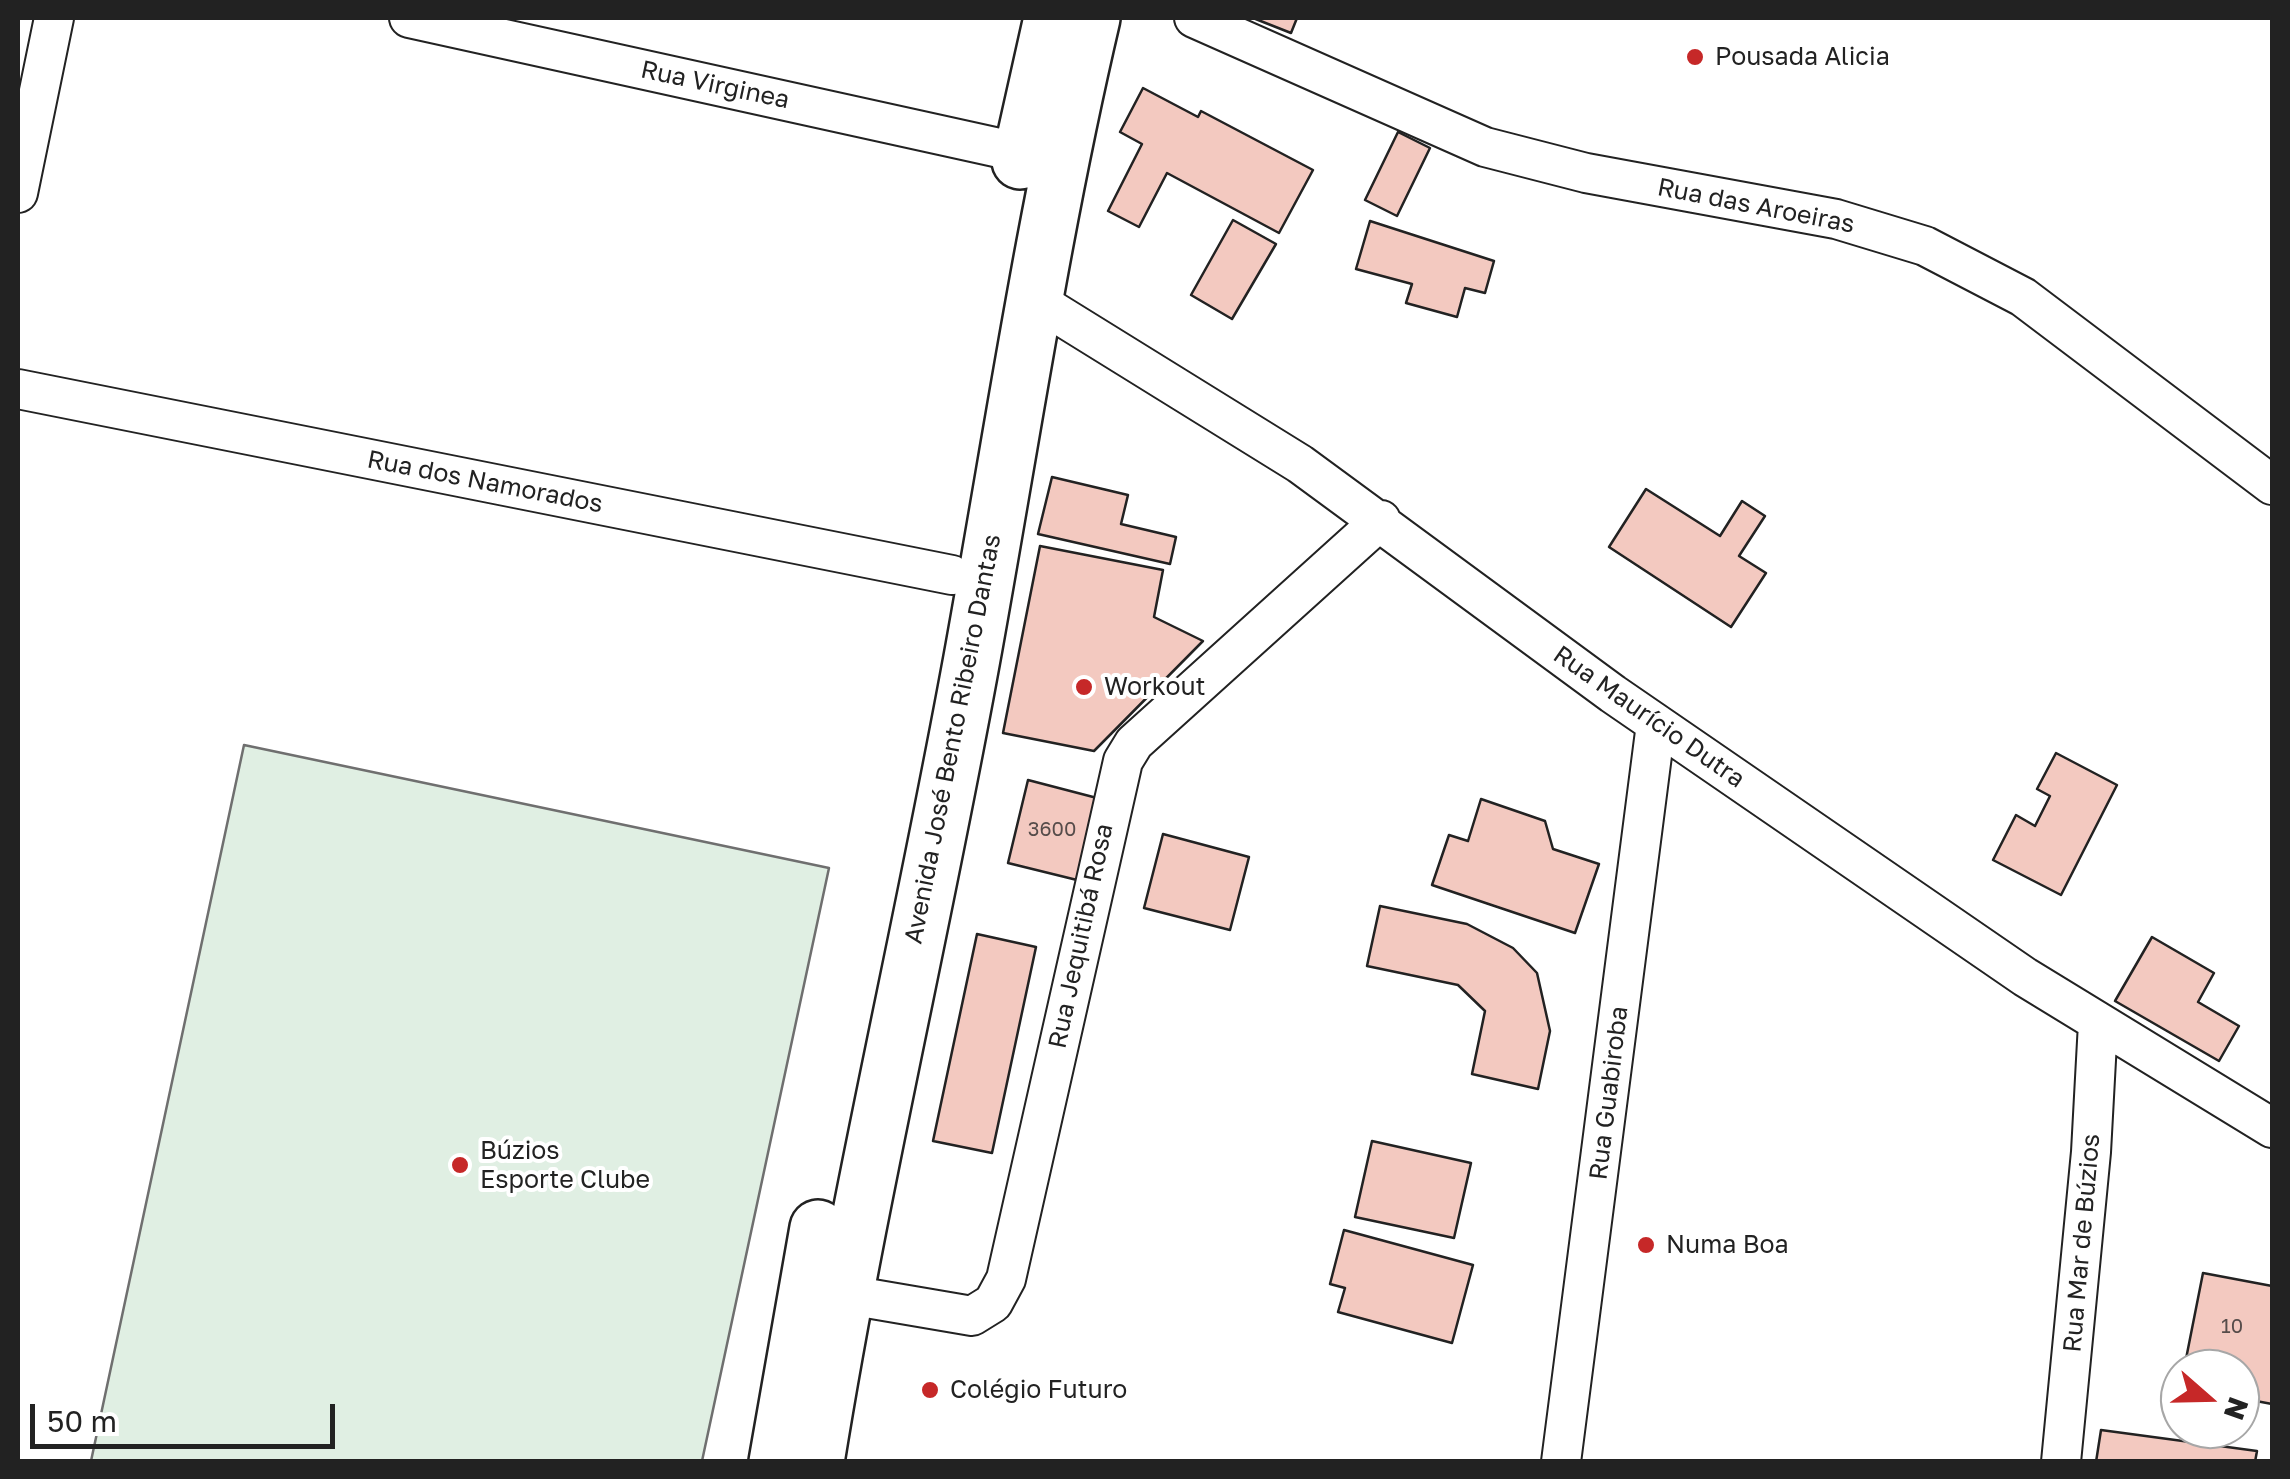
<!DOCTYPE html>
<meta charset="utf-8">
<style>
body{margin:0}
#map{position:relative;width:2290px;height:1479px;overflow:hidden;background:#fff;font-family:"Golos Text",sans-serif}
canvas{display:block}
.frame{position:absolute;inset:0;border:20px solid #222;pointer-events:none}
.north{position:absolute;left:2160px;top:1349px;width:100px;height:100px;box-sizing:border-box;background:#fff;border:2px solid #a7a7a7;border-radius:50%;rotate:110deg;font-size:28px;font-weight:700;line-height:40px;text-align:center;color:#222}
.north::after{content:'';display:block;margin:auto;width:35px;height:45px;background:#c62828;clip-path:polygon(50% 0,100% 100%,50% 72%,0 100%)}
.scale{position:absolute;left:30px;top:1404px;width:305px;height:45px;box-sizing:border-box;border:5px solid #222;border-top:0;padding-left:12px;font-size:30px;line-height:35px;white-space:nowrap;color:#222;-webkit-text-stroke:8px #fff;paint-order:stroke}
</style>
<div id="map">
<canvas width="2290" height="1479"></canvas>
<div class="frame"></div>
<div class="north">N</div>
<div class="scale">50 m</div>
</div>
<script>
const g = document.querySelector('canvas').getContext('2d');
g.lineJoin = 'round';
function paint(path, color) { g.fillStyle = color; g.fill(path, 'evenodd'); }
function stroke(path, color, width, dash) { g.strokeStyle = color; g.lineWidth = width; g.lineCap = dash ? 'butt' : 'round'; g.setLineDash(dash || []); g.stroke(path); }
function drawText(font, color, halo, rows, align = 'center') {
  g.font = font + ' "Golos Text",sans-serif'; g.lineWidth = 8; g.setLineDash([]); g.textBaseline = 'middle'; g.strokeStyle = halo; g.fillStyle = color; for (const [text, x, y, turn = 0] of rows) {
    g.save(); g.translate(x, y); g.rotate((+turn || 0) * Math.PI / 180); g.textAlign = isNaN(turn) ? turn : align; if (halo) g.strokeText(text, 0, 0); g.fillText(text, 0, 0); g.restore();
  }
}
const green = new Path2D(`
 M244,745L829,868L702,1461H91Z`);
const building = new Path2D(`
 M1253,18H1297L1291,33Z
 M1143,88L1198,117L1201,111L1313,170L1279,233L1167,173L1139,227L1108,211L1142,144L1120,132Z
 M1398,132L1430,148L1397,216L1365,200Z
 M1233,220L1276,244L1232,319L1191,295Z
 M1370,221L1494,261L1485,293L1465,288L1457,317L1406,303L1412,284L1356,269Z
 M1052,477L1128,495L1121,524L1176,537L1170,564L1038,534Z
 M1646,489L1720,536L1742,501L1765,516L1739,556L1766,573L1731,627L1609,547Z
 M1040,546L1163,570L1154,617L1203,641L1094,751L1003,733Z
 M2056,753L2117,785L2061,895L1993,860L2016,815L2035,826L2050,796L2037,789Z
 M1028,780L1097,798L1077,880L1008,863Z
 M1481,799L1545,821L1553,849L1599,864L1575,933L1432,885L1449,835L1468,841Z
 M1163,834L1249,857L1230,930L1144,908Z
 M1380,906L1467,924L1513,948L1537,973L1550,1031L1538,1089L1472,1074L1485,1011L1458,985L1367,966Z
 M977,934L1036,947L992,1153L933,1141Z
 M2152,937L2214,973L2198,1002L2239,1026L2219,1061L2115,1001Z
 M1372,1141L1471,1163L1454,1238L1355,1217Z
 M1344,1230L1473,1265L1452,1343L1338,1312L1345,1288L1330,1284Z
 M2203,1273L2272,1286V1404L2240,1398V1369H2184Z
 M2101,1430L2257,1451L2255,1462H2096Z`);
const minor = new Path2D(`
 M409,18L1022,153
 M1194,18L1485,147L1586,173L1836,219L1925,246L2023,297L2272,485
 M18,193L54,18
 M1032,298L1300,464L1613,694L2025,977L2272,1128
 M18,389L952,575
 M843,1294L972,1316L993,1303L1006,1279L1123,761L1134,743L1381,520
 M1561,1462L1656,724
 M2061,1462L2091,1152L2098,1023`);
const primary = new Path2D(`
 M1020,161L1052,18
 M777,1462L818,1228
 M816,1462C860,1188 925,919 974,647C1012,436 1043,226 1092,18`);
const markers = [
 [1695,57,10,"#c62828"],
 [1084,687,10,"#c62828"],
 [460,1165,10,"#c62828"],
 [1646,1245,10,"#c62828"],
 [930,1390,10,"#c62828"]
];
const numberNames = [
 ["3600",1052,830],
 ["10",2232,1327]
];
const poiNames = [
 ["Pousada Alicia",1715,57],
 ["Workout",1104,687],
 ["Búzios",480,1151],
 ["Esporte Clube",480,1180],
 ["Numa Boa",1666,1245],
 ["Colégio Futuro",950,1390]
];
const streetNames = [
 ["Rua Virginea",715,85,12],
 ["Rua das Aroeiras",1756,206,11],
 ["Rua dos Namorados",485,482,11],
 ["Rua Maurício Dutra",1649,717,35],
 ["Avenida José Bento Ribeiro Dantas",953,739,-79],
 ["Rua Jequitibá Rosa",1081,936,-78],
 ["Rua Guabiroba",1609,1093,-83],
 ["Rua Mar de Búzios",2082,1243,-85]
];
paint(green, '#e0efe3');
stroke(green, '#6f6f6f', 2.5);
paint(building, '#f3c9c0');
stroke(building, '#222', 2.5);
stroke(minor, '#222', 42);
stroke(primary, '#222', 60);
stroke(minor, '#fff', 38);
stroke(primary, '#fff', 55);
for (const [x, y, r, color] of markers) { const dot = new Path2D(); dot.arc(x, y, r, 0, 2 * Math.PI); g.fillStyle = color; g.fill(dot); stroke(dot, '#fff', 4); }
drawText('20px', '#564c4a', null, numberNames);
drawText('25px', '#222', '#fff', poiNames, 'left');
drawText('25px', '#222', '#fff', streetNames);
</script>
